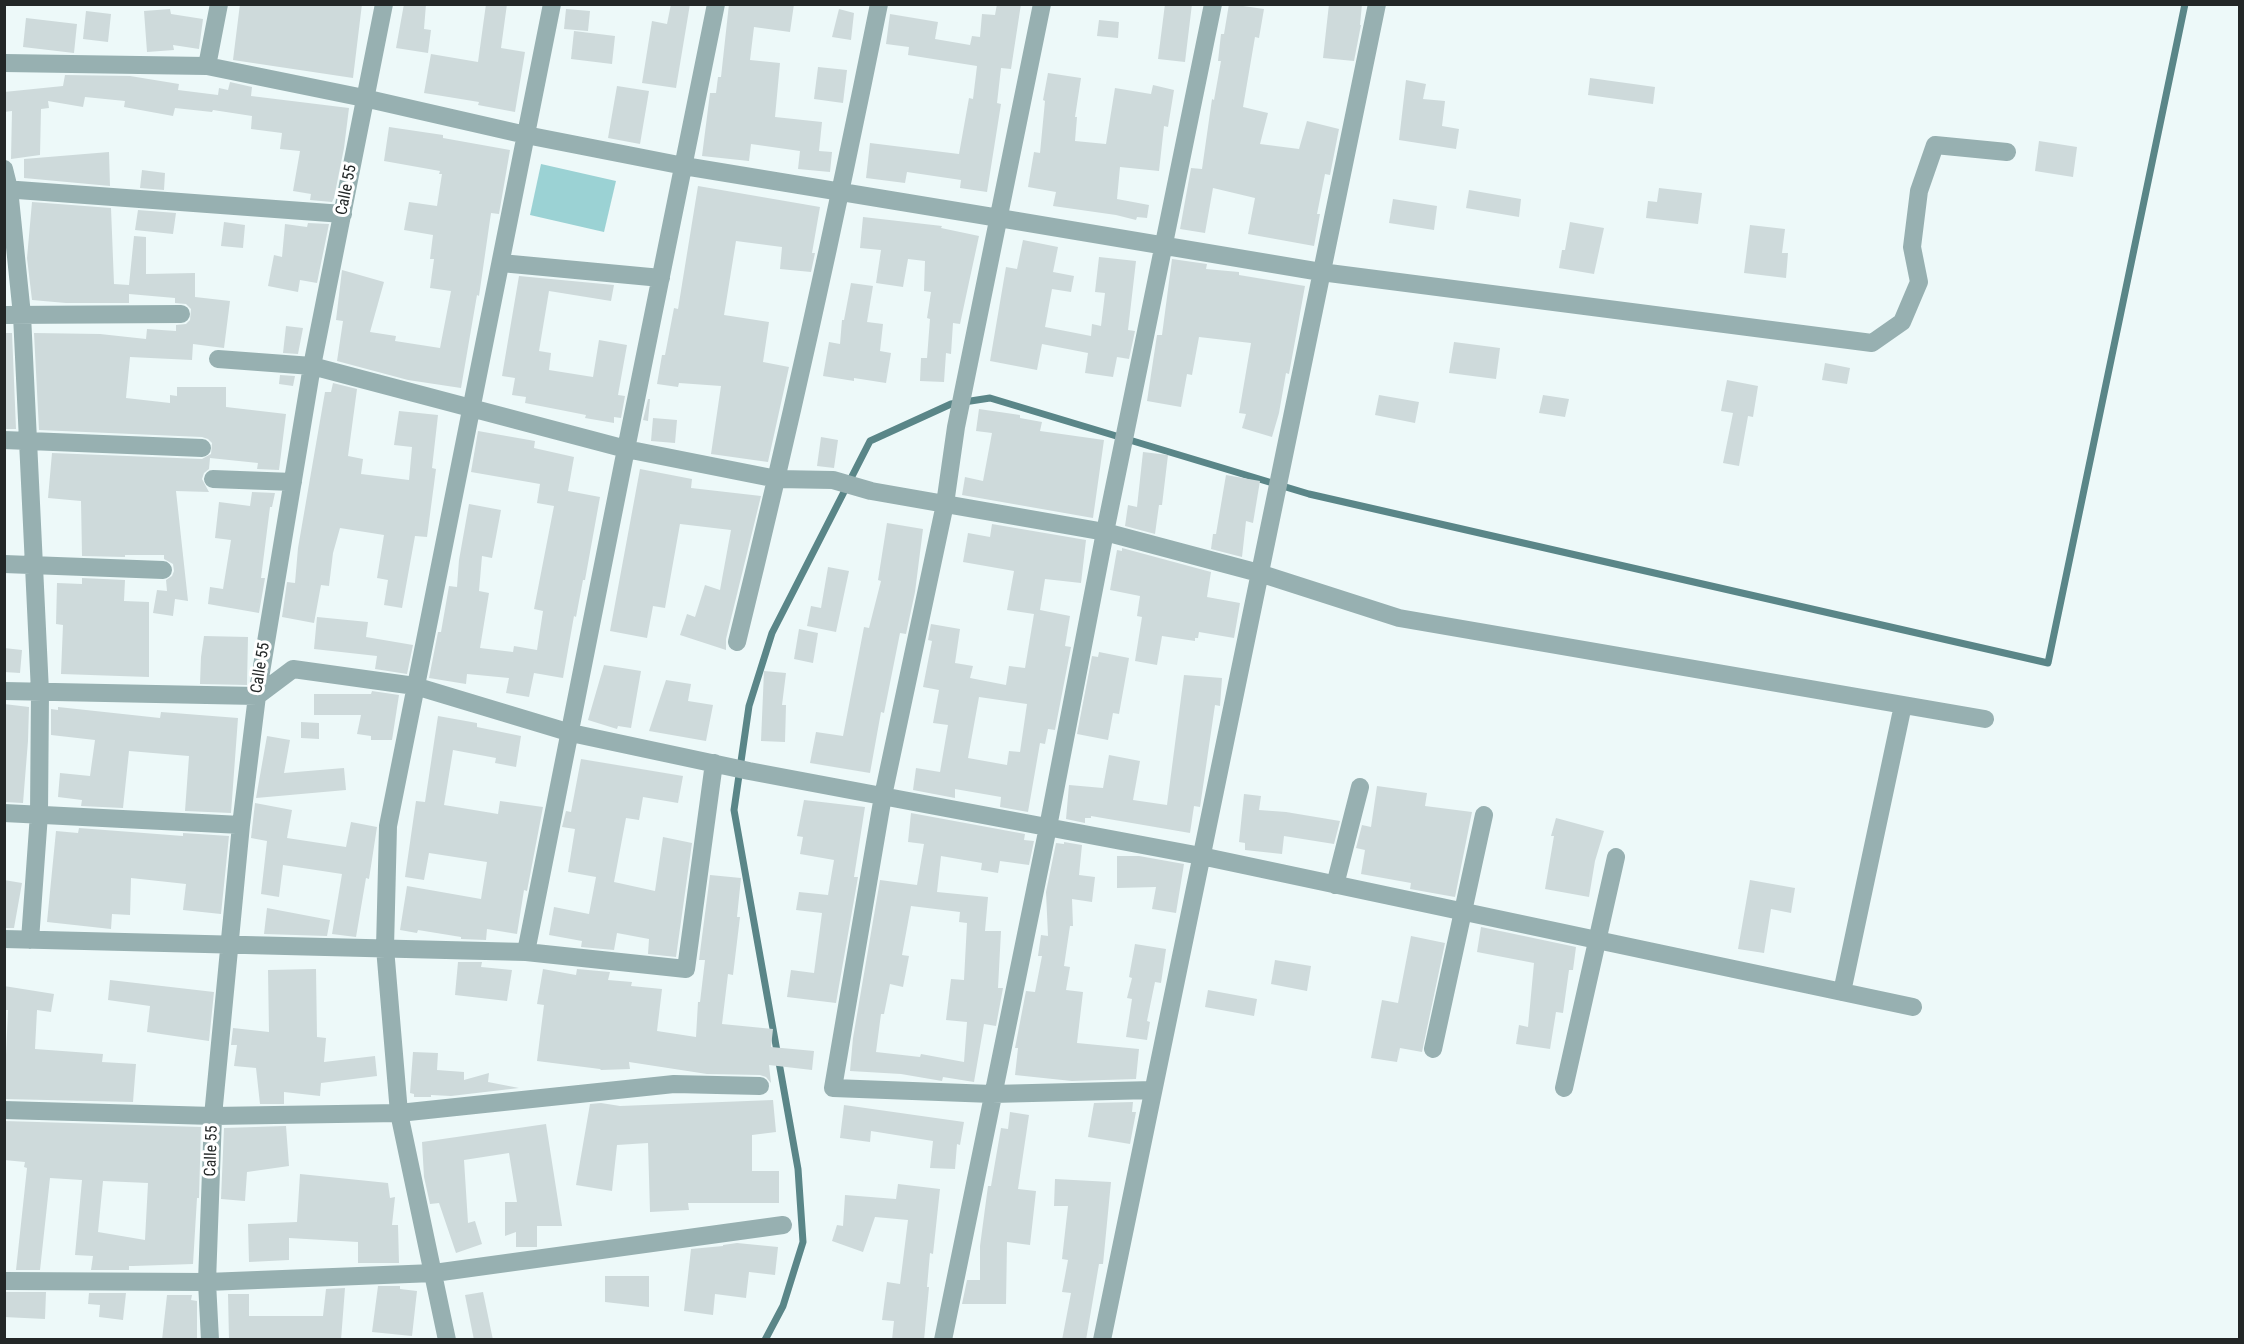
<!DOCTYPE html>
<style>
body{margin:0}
#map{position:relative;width:2244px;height:1344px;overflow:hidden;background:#edf9f9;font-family:"Roboto Condensed",sans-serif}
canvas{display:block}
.frame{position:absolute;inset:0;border:6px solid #232727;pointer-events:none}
</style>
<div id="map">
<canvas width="2244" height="1344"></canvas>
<div class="frame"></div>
</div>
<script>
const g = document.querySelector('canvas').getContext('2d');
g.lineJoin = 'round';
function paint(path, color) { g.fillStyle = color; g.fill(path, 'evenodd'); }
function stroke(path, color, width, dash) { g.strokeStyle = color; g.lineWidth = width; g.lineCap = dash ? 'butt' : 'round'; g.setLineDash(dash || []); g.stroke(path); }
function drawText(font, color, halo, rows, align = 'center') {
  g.font = font + ' "Roboto Condensed",sans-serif'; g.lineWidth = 6; g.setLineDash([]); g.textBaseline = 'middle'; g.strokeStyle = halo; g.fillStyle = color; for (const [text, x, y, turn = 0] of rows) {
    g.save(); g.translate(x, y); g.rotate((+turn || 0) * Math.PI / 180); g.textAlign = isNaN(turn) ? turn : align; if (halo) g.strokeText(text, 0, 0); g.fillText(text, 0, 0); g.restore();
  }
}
const green = new Path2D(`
 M541,164L616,181L604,232L530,215Z`);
const stream = new Path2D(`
 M765,1340L783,1306L803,1242L798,1169L734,810L749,706L772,633L870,441L951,404L990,398L1309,494L2048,663L2185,4`);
const building = new Path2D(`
 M240,4H362L353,78L233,60Z
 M404,4H426L424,29L431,30L428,53L396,48Z
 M486,4H507L501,48L525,52L515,112L478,105L479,102L424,93L431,54L478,62Z
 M671,4H690L676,88L642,83L652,21L667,24Z
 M729,4H794L790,32L754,27L750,60L780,63L775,117L822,122L819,151L832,152L830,172L798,169L800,151L751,144L749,161L702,156L710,93H716L718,77H721Z
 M997,4H1021L1011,69L1001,68L997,103L1001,104L987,192L960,188L961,180L907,172L905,183L866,178L870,143L959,154L969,98L973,99L977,66L908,55L909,47L886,44L890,14L938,22L935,39L970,45L972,36L980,37L982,14L995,15Z
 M1165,4H1192L1185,62L1158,59Z
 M1229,4L1264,9L1259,38L1255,37L1243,107L1268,113L1260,144L1299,149L1307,121L1339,129L1330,175L1325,174L1317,214H1320L1314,246L1248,234L1255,198L1213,188L1205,233L1180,229L1191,168L1202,169L1212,99L1214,100L1221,61H1218L1221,34H1224Z
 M1329,4H1362L1360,25H1361L1354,61L1323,58Z
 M170,9L171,14L203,19L199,49L173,45L174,50L147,52L144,11Z
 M566,9L590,11L588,31L564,29Z
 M839,9L854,13L851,40L832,37Z
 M86,11L111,14L108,42L83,39Z
 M26,18L77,24L74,53L23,47Z
 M1099,20L1119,22L1118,38L1097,36Z
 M574,31L615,36L612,64L571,59Z
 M818,67L847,70L843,103L814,99Z
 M1048,73L1081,78L1075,117H1077L1075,141L1106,144L1115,88L1151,94L1153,85L1174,90L1168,127L1164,126L1159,171L1120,167L1117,199L1149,205L1147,218L1137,217L1136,220L1116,215L1053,206L1056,192L1028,187L1034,152L1040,153L1045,101L1043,100Z
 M65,75L130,76L179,84L178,90L218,95L219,88L228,90L230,82L252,87L251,96L349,108L344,148L334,198L332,202L310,200L311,194L293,191L300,151L280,149L282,133L251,129L252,116L213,110L212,112L175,108L173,116L124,107L125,101L85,97L83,107L48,101L49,108L41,109L40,155L11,159L12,111L4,112V92L63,86Z
 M1590,78L1655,87L1653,104L1588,95Z
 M1406,80L1426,84L1423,99L1445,101L1442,126L1459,129L1456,149L1399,140Z
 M617,86L649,91L640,144L608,138Z
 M389,127L443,135V138L510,150L499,214L491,213L479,296L477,295L461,388L408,380L337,361L343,321L336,320L342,270L384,282L370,332L396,336L395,341L440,348L451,291L430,288L434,259H430L433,235L404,230L409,202L437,206L442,174H439L440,171L384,161Z
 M2039,141L2077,147L2073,177L2035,171Z
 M109,152L110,186L24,178V159Z
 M142,170L165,173L164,190L140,188Z
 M698,186L820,207L812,253H815L811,272L780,269L782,247L736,241L724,315L769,322L763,362L789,367L768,462L711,454L721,386L679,383L678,387L657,384L662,355H665L674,308L678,309Z
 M1659,188L1702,193L1698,224L1646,218L1648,201L1657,202Z
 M1469,190L1521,199L1519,217L1466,208Z
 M1393,199L1437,206L1434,230L1389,223Z
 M32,202L111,208L114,284L129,285L134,236L146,237V274L195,273V297L230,301L224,348L193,344L192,360L130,357L126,398L170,403V395L177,396V387H226V407L286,414L279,470L257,469L258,463L210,458L209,469L204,473L202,479L209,492L176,491L188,601L175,599L173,616L153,613L157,590L167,591L166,580L172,576L174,571L173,564L164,559V555H125V557L82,556L81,501L48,498L52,453L202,459L211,454L212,443L208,439L202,437L39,430L34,333L100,334L146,339L147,329L176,331V325L186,324L190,320L191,309L186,304L175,303V298L129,294V303H66L32,300L27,258Z
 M138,210L176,213L173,234L135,230Z
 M863,217L942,226L941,228L979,236L960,324L953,323L951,354L946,353L944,382L920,381L921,358H927L930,319L927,318L931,292L924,291L925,261L908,259L903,287L876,283L881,250L860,248Z
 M224,222L245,225L243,248L221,246Z
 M1570,222L1604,228L1594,274L1559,268L1562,250H1565Z
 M308,223L329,224L317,283L300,280L298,292L268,286L274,255L282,257L285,224L307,227Z
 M1750,225L1785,229L1782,253H1788L1786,278L1744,273Z
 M1023,240L1058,247L1053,272L1074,276L1071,292L1052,289L1045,327L1091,336L1092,324L1101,326L1105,293L1095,292L1099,257L1136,261L1128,330L1135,331L1129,359L1117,357L1113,377L1085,373L1088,353L1042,344L1037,370L990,361L1006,267L1017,269Z
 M1172,259L1207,264L1206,269L1239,272V275L1305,286L1289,374L1286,373L1279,413L1272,437L1242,428L1246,414L1239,413L1251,343L1199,337L1192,375L1187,374L1181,407L1147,401L1157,335H1162Z
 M519,276L614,285L611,301L549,291L539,351L551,353L549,370L593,377L599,340L627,345L618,395L625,396L621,418L614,417V423L585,418L586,415L525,403L526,397L512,395L515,378L502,376Z
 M851,283L873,286L867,322L883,324L880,351L891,353L886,383L854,378V381L823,376L829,342L840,344L842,320H844Z
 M286,326L303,328L298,354L283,353Z
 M4,333H12L16,429H4Z
 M1454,342L1500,348L1496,379L1449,373Z
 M1825,363L1850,368L1847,384L1822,380Z
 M280,375L295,376L293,386L279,384Z
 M1727,380L1758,386L1753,417L1748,416L1739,466L1723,463L1733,413L1721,411Z
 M333,383L357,389L348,456L363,459L361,474L409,480L412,447L394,445L399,411L438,415L432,468L436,469L427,537L415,536L402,608L384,605L388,580L377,578L384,535L340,528L333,553L329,586L321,585L314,623L282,617L287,582L295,583L298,548L325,392H331Z
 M1379,395L1419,402L1415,423L1375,415Z
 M1543,395L1569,399L1565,417L1539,413Z
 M648,399H650L648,421L643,420Z
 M979,409L1020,415V418L1042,422L1040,431L1104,440L1093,518L962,495L965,477L983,481L992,433L976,431Z
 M653,418L677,420L675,443L651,441Z
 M478,431L535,441L534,448L574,457L568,491L600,497L585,580H583L576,617L574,616L563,678L534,673L529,697L506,693L509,678L467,674L466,684L429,678L438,632H441L449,586L457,587L459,560L469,504L501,510L492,558L482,556L479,591L489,593L480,648L513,652L514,646L537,650L543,611L534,609L554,506L537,503L540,484L471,472Z
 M821,437L838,440L834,468L817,466Z
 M1143,452L1168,455L1162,505H1159L1155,534L1125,526L1128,505L1137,507Z
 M640,469L692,479L691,488L761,496L726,639V650L680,635L687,614L695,617L705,585L720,590L731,530L680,524L665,608L653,606L647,638L610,631Z
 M1226,475L1260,481L1253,523L1246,521L1242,557L1211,549L1213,534H1216Z
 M252,492L275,493L272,507H270L261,578H265L259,613L208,604L210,587L223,589L231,540L215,538L219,502L250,506Z
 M887,523L923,529L915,592L906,634L900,633L884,713L881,712L870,773L810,763L816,732L843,736L864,627L869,628L881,581L878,580Z
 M992,524L1086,540L1081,583L1045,579L1040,610L1070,616L1065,646L1071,647L1055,730L1048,729L1045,744L1040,743L1028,812L1000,807L1001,797L955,789V798L913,790L916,768L940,772L948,725L933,723L939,690L923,687L932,641L928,640L931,624L960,629L955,663L973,666L970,678L1006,685L1009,666L1025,668L1034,614L1007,610L1014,571L963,562L968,533L990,537ZM979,697L1027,704L1020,752L1009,751L1007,765L968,758Z
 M1122,548L1211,572L1207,597L1240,603L1234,638L1199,632L1198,638H1195V641L1162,636L1157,665L1135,661L1142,617L1137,616L1140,596L1110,590L1117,550L1122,551Z
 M828,567L849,571L836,632L807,626L811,606L821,608Z
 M82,578L125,580L124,601L149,602V677L61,674L63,625L56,624L57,583L82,584Z
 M317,617L368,622L366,637L413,645L407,674L375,669L377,656L314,649Z
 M799,629L818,633L813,663L794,659Z
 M204,636L248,637L247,685L200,684L201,657Z
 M4,648L22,650L20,673L4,672Z
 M1099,652L1129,658L1119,714L1113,713L1108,740L1077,734L1092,656L1098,657Z
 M604,665L641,671L631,728L618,726L617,729L588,720Z
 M764,671L786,673L782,705H786L785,742L761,741Z
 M1184,675L1222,678L1220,706L1215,705L1200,807L1194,806L1190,833L1091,816V818H1085V823L1066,819L1069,785L1103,788L1109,755L1140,761L1133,800L1167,805Z
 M666,680L691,684L688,701L713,705L706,741L649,731Z
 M372,691L399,695L392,740H371V736L357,734L361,715H314V694H371Z
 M4,704L29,707L28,741L23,803L4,802Z
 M58,707L160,718L161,712L238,718L231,813L185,811L189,756L129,751L123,808L81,806L82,800L58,797L60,773L90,776L95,740L51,735V709L58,710Z
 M438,716L477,723V727L521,736L516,767L495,763L496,758L453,750L444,805L498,814L500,801L543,807L527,891L524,890L517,934L487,929L486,940L461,939V937L418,930L417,933L400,930L407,886L481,899L487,862L429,853L424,880L405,877L416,801L425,802Z
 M301,722L319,723V739L301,738Z
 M267,736L290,740L284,773L344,768L346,790L256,798Z
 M581,759L683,776L678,803L643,797L639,820L626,818L614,882L655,891L663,837L692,843L676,957L648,954L649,939L617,933L614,950L581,947L582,941L549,935L554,907L589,914L596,877L568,872L575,829L562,827L566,811L571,812Z
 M1377,786L1427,793L1425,806L1472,812L1455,897L1410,889L1411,883L1361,874L1365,850L1356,848L1362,825L1371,827Z
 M1244,794L1261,796L1259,810L1286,812L1340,821L1334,844L1284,836L1282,854L1245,850V843L1239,842Z
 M804,800L865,807L854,877H858L836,1003L787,997L791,970L814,973L822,913L796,910L799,892L828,895L834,860L800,854L803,837L797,836Z
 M255,803L292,810L287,838L346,847L351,822L377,827L369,879L366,878L356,937L332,934L342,874L283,865L279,897L261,894L267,841L251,838Z
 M911,813L1025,834L1024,840L1034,841L1029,865L1000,861L998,873L981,870L982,863L941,856L937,892L988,897L985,931H1001L998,988H1003L996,1026L984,1024L974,1082L943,1077L942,1081L901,1074L850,1071L853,1038L880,880L917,885L924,844L908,842ZM911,906L960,912L959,922L967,923L964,980L951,979L946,1020L967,1022L964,1062L921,1054L920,1057L876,1052L881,1014H884L890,984L903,987L909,956L902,955Z
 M1556,818L1604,831L1595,861L1589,897L1545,889L1554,836H1551Z
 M79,828L183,836V833L229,836L221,914L183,910L186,884L131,878L130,915L112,914L111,929L47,922L56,831L78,833Z
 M1064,842L1082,845L1079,875L1095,877L1092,902L1072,899L1073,926H1070L1064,966L1070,967L1066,990L1083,992L1077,1043L1139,1049L1136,1079L1072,1081L1015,1075L1018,1048H1015L1026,991L1035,992L1042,956H1038L1041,935L1048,936L1046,892L1056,843L1064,844Z
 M1117,856H1139L1184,864L1176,913L1152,909L1156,887L1117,888Z
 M710,875L741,878L737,917H740L733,975L728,974L722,1024L773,1029L771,1047L814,1051L812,1070L769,1065L771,1083L766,1077L760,1075L707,1074L629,1062L630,1069L601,1070L600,1069L537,1061L544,1005L537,1004L543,969L576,975L577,969L610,972L608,980L632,982L631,986L662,989L657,1031L696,1037L698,1002H700L705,960H699Z
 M4,880L22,883L14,928H4Z
 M1750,880L1795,888L1791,913L1771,909L1764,953L1738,949Z
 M267,908L330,920L327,936L264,934Z
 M1481,927L1576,947L1573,970H1569L1563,1013L1556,1012L1550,1049L1516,1044L1519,1025L1528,1027L1534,963L1477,952Z
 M1411,936L1445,943L1422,1052L1400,1048L1397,1062L1371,1058L1382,1000L1398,1003Z
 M1135,944L1166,949L1161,983L1155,982L1147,1021L1150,1022L1147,1040L1126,1037L1132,999L1127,998L1132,978L1129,977Z
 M1275,960L1311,966L1307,991L1271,984Z
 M458,962H482L481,967L512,970L507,1001L455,995Z
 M316,969L317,1037L326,1038L324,1062L375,1056L377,1076L321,1083L320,1096L284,1092V1104H260L256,1068L234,1066L237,1045H231L233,1028L269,1032L268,970Z
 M110,980L214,992L209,1041L147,1032L150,1006L108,1000Z
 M4,986L54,994L51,1012L37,1010L35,1049L103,1054L102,1062L136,1064L133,1102L4,1099L8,1010H4Z
 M1208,990L1257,999L1254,1016L1205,1007Z
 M413,1052L438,1053L437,1070L464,1072V1080L489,1073L488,1082L519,1088L451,1096L431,1095V1097H414V1094L410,1093Z
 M773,1100L776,1132L752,1135V1171H779V1203H688L689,1210L650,1212L648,1143L617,1145L612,1191L576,1185L590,1104L601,1103L620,1106Z
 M1133,1102L1132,1112H1136L1130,1144L1088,1137L1094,1103Z
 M844,1105L964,1122L960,1145L957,1144L955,1169L930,1168L933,1141L871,1131L870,1142L840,1138Z
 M1010,1112L1029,1115L1018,1189L1036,1191L1030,1245L1007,1242L1006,1304H962L967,1280H980V1246L988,1186H991L1001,1128L1008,1129Z
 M4,1121L201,1127L199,1198H197L193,1264L133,1266H129V1270H91L93,1256L75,1255L82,1180L50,1178L40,1270H16L27,1168L24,1167L25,1162L4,1160ZM103,1181L148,1183L145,1240L98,1232Z
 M546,1124L562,1226H537V1247H516V1232L505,1236V1202H517L509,1153L464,1160L468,1223L475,1221L482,1244L456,1253L439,1203L430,1204L424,1177L422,1142Z
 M286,1126L289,1166L247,1172L245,1201L221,1199L224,1128Z
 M300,1174L388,1183L390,1198L395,1197L392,1225H398L399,1263H358V1242L289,1238V1260L249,1262L248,1224L297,1222Z
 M1055,1179L1111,1182L1103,1264H1099L1086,1340H1062L1071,1293L1062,1292L1068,1260L1062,1259L1068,1206H1054Z
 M898,1184L940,1189L933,1254L930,1253L927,1287H929L924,1340H892L894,1321L882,1320L887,1282L900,1284L908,1220L875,1217L863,1252L832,1241L837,1225L843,1226L845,1195L896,1199Z
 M737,1243L778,1247L775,1275L749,1272L746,1298L715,1294L713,1315L684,1311L691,1249L723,1246V1245Z
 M605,1276H649V1307L605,1302Z
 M378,1286H400V1289L417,1291L412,1336L372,1332Z
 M345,1288L341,1340H229L228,1294H249V1316H323L326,1289Z
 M4,1292H46L45,1319L4,1317Z
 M483,1292L493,1340H474L465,1295Z
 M89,1293H126L123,1320L99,1317L100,1305L88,1304Z
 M167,1295H192L191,1300L197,1301V1340H162Z`);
const minor = new Path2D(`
 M1042,4L956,427L945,504L883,796L833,1088L992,1094L1153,1090
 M4,63L207,66L364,98L526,135L684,166L999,218L1321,272L1872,343L1902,322L1919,282L1912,247L1919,191L1935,145L2007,152
 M207,66L219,4
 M4,169L9,189L22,315L40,692L39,814L30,940
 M4,189L343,214
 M501,263L661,278
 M4,315L181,314
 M218,359L312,366L626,449L777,479L833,480L871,491L1105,532L1259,573L1399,618L1985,719
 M4,440L202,448
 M213,479L293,482
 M4,564L163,570
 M737,642C789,431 836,218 879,4
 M4,691L257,696L293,669L415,686L571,733L749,771L1201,856L1913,1007
 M4,813L241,825
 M1335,885L1360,787
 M4,939L526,952L686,969L714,763
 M526,952L626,449L716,4
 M1842,992L1903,705
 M1433,1049L1484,815
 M1564,1088L1616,857
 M4,1110L213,1116L399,1113L674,1084L760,1086
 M4,1281L207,1282L434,1273L783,1225
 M210,1340L207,1282L213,1116L241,825L257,696L312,366L384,4
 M447,1340L399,1113L385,948L388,826L552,4
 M943,1340L1048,827L1105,532L1213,4
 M1102,1340L1377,4`);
const streetNames = [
 ["Calle 55",347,190,-79],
 ["Calle 55",261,668,-81],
 ["Calle 55",212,1151,-88]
];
paint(green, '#9bd2d4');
stroke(stream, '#5a8688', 7);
paint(building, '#cedadb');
stroke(minor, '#97b0b1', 18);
drawText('16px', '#232727', '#fff', streetNames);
</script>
